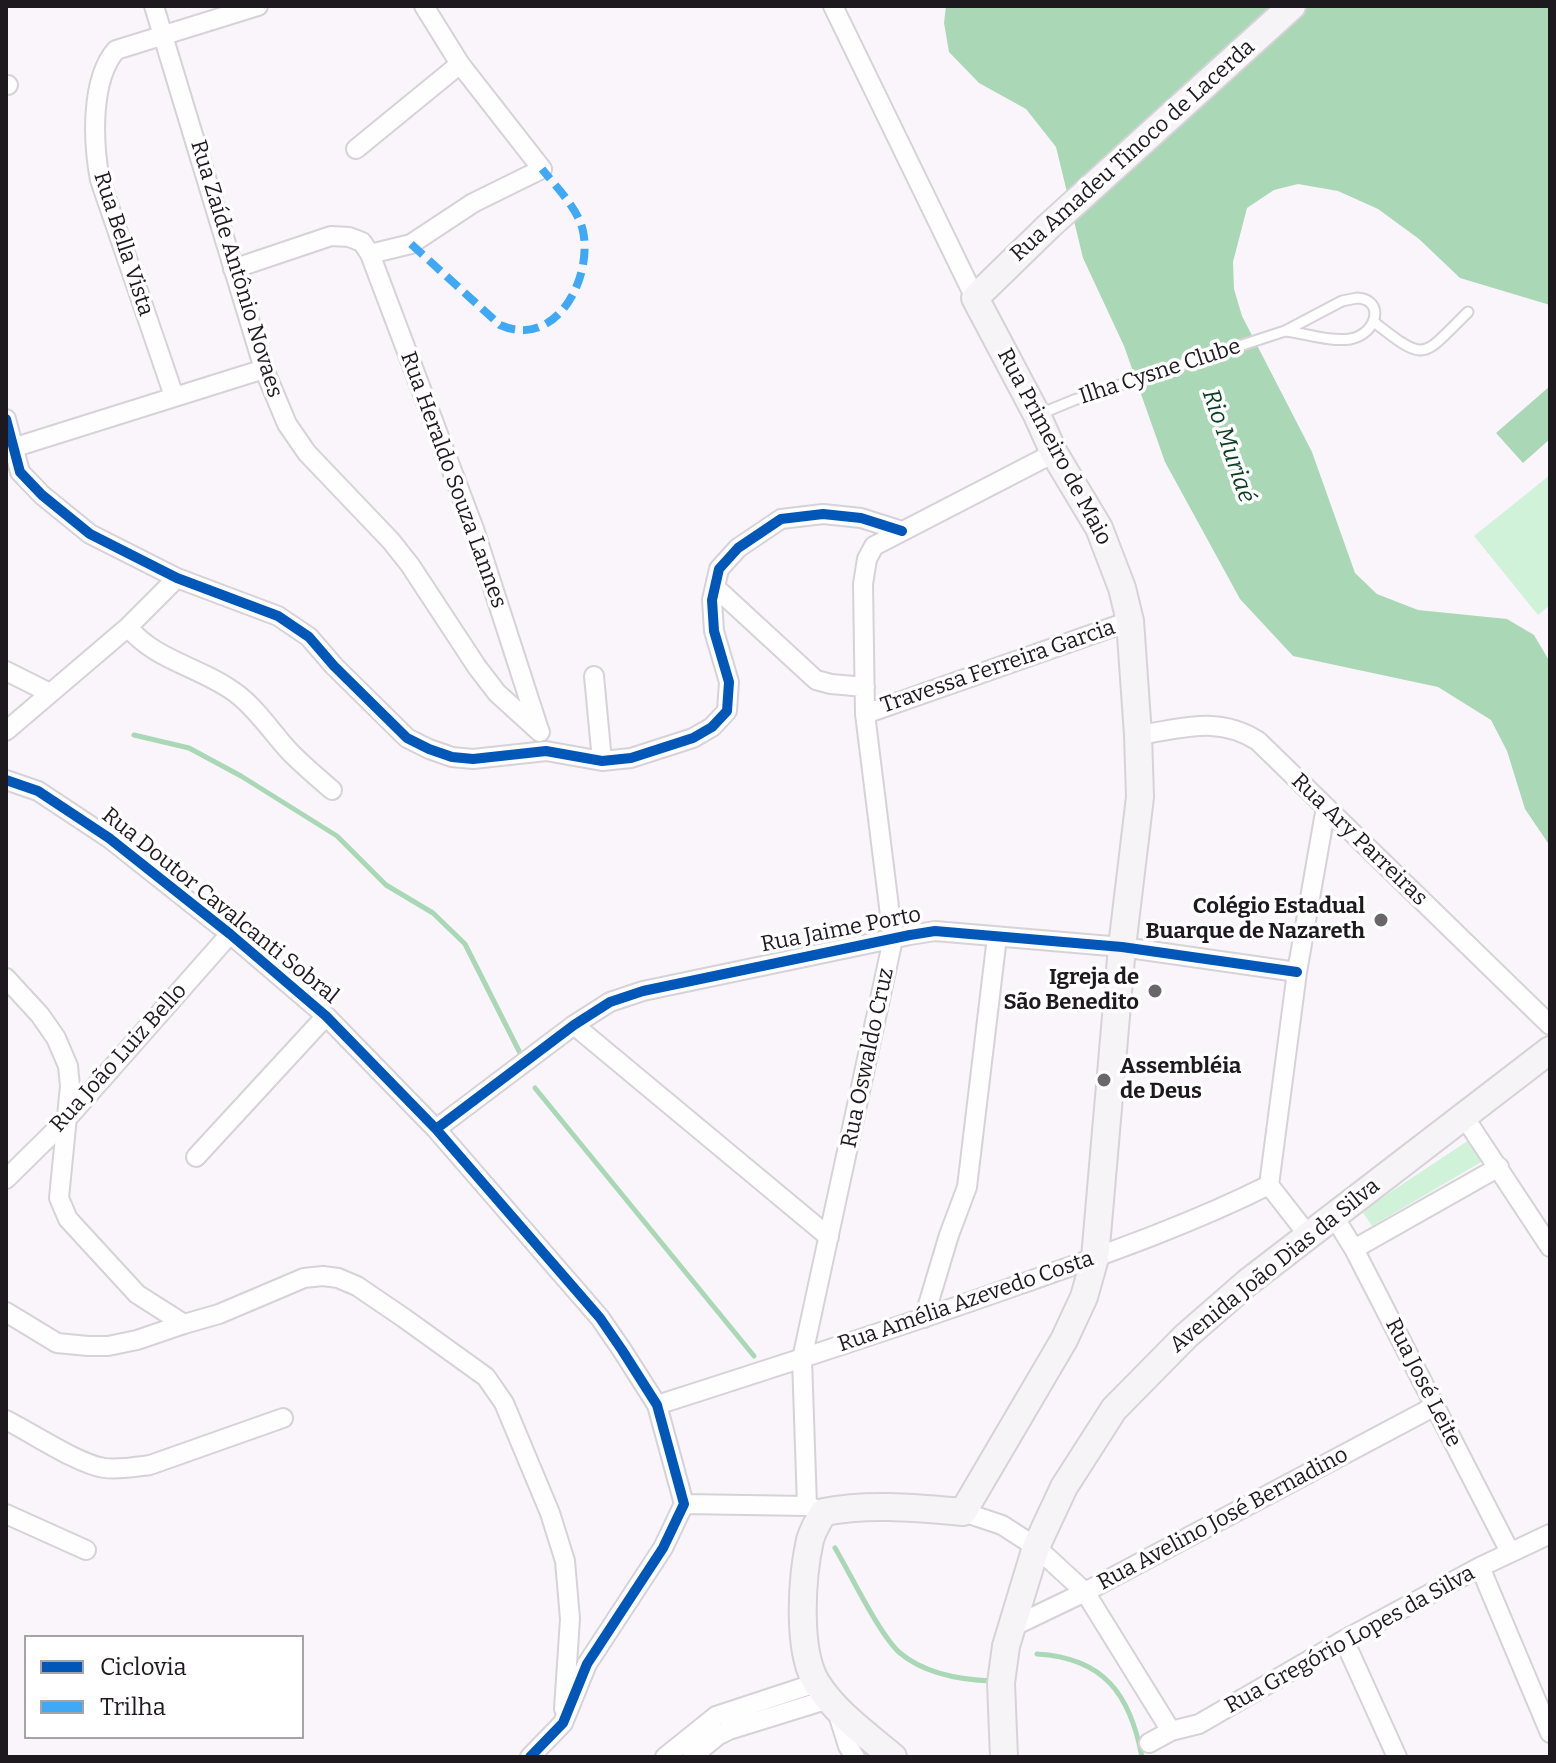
<!DOCTYPE html>
<meta charset="utf-8">
<style>
body{margin:0}
#map{position:relative;width:1556px;height:1763px;overflow:hidden;background:#faf5fb;font-family:Bitter,serif}
canvas{display:block}
.frame{position:absolute;inset:0;border:8px solid #1e191f;pointer-events:none}
.legend{position:absolute;left:24px;top:1635px;width:280px;height:104px;box-sizing:border-box;background:#fff;border:2px solid #a5a3a5;margin:0;padding:10px 14px;list-style:none;font-size:24px;color:#1e191f}
.legend li{display:flex;align-items:center;gap:16px;height:40px}
.legend b{width:40px;border:2px solid #a5a3a5}
</style>
<div id="map">
<canvas width="1556" height="1763"></canvas>
<div class="frame"></div>
<ul class="legend">
<li><b style="height:10px;background:#0057b8"></b>Ciclovia</li>
<li><b style="height:10px;background:#3fa9f5"></b>Trilha</li>
</ul>
</div>
<script>
const g = document.querySelector('canvas').getContext('2d');
g.lineJoin = 'round';
function paint(path, color) { g.fillStyle = color; g.fill(path, 'evenodd'); }
function stroke(path, color, width, dash) { g.strokeStyle = color; g.lineWidth = width; g.lineCap = dash ? 'butt' : 'round'; g.setLineDash(dash || []); g.stroke(path); }
function drawText(font, color, halo, rows, align = 'center') {
  g.font = font + ' Bitter,serif'; g.lineWidth = 7; g.setLineDash([]); g.textBaseline = 'middle'; g.strokeStyle = halo; g.fillStyle = color; for (const [text, x, y, turn = 0] of rows) {
    g.save(); g.translate(x, y); g.rotate((+turn || 0) * Math.PI / 180); g.textAlign = isNaN(turn) ? turn : align; if (halo) g.strokeText(text, 0, 0); g.fillText(text, 0, 0); g.restore();
  }
}
const green = new Path2D(`
 M1550,475V605L1538,615L1474,536Z
 M1469,1140L1483,1161L1372,1226L1362,1211Z`);
const water = new Path2D(`
 M946,6H1550V305L1460,278L1419,239L1378,209L1338,191L1298,184L1274,190L1247,208L1233,262L1234,289L1242,316L1312,452L1355,573L1377,594L1418,610L1507,619L1534,635L1550,662V846L1525,809L1507,751L1491,720L1438,687L1293,656L1240,599L1165,462L1124,346L1083,258L1056,147L1026,109L979,83L949,52L944,23Z
 M1550,386V439L1523,463L1496,433Z`);
const stream = new Path2D(`
 M134,735L189,748L241,776L337,836L386,885L433,913L465,944L521,1055
 M535,1088L754,1356
 M835,1548C850,1573 880,1636 900,1653C925,1674 962,1680 993,1681
 M1037,1654C1104,1658 1130,1694 1142,1757`);
const service = new Path2D(`
 M1357,298C1385,299 1378,334 1350,339C1329,342 1305,333 1285,331L1342,301Z
 M1374,322C1427,364 1422,357 1468,312
 M1040,414L1074,400L1285,331`);
const minor = new Path2D(`
 M154,6L264,369L287,424L307,453L391,541L410,565L477,667L497,693L540,732
 M833,6L975,298
 M6,85H8
 M356,149L460,64
 M370,254L411,244L473,203L542,169L460,64L424,6
 M233,269L331,236L349,237L362,242L370,254L474,529L539,730
 M174,396L100,180C93,143 90,80 116,50L258,6
 M6,419L20,472L42,495L90,534L177,578L278,616L309,637L334,666L407,738L429,749L452,757L473,759L546,751L602,761L631,758L693,738L712,727L727,711L729,682L714,631L712,600L719,569L738,548L781,519L823,514L861,518L902,531
 M6,450L264,369
 M715,587L816,680L831,684L865,687
 M128,627C155,661 204,668 237,694C258,710 273,734 291,753C304,766 318,778 332,790
 M6,671L50,693
 M594,676L602,761
 M865,714L1130,621
 M6,731L128,627L177,578
 M1138,735C1183,729 1218,715 1258,741L1550,1025
 M6,780L38,791L109,838L230,934L326,1016L436,1129L600,1318L622,1350L657,1405L684,1504L663,1548L587,1664L563,1723L530,1757
 M6,978L40,1015L56,1038L68,1066L70,1086L59,1198L68,1219L137,1294L184,1324L219,1314L304,1278L323,1276L338,1278L357,1286L404,1318L486,1377L504,1403L550,1513L565,1561L570,1619L564,1709
 M574,1025L829,1237
 M1463,1115L1550,1247
 M436,1129L574,1025L610,1002L643,991L910,935L935,931L1122,947L1297,972
 M196,1157L326,1016
 M6,1179L65,1121L230,934
 M1333,1215L1354,1249L1510,1552
 M1308,1235L1269,1185L1297,972L1326,807
 M1354,1249L1499,1167
 M6,1312L57,1343L88,1346H108L137,1340L184,1324
 M924,1318L949,1235L967,1187L997,937
 M657,1405C779,1366 900,1327 1021,1284C1105,1254 1189,1225 1269,1185
 M6,1420C32,1433 78,1464 104,1468C119,1470 135,1467 150,1465L283,1418
 M684,1504L807,1506L817,1509
 M807,1506L802,1359L893,939L865,714L863,584L867,559L874,546L1054,453
 M963,1512L1002,1525L1036,1547L1085,1592L1171,1731
 M6,1514L86,1550
 M1480,1567L1550,1733
 M1010,1628L1085,1592L1435,1406
 M1344,1640L1397,1757
 M837,1711L848,1746L855,1757
 M1149,1743L1171,1731L1199,1724L1344,1640L1480,1567L1550,1534
 M665,1757L716,1716L816,1683
 M692,1757L717,1736L729,1730L829,1699`);
const secondary = new Path2D(`
 M893,1757C867,1735 837,1714 818,1685C796,1653 802,1576 810,1540C813,1530 818,1521 824,1512C869,1503 917,1508 963,1512L1064,1340L1084,1297L1095,1258L1122,947L1140,797L1138,735L1130,621L1122,588L1099,528L1054,453L1037,415L975,298L1049,226L1292,6
 M1004,1757L1001,1683L1006,1646L1036,1547L1064,1487L1114,1409L1186,1336L1248,1282L1550,1050`);
const quiet = new Path2D(`
 M411,244L500,325C556,350 593,278 583,231C578,208 556,187 542,169`);
const cycleway = new Path2D(`
 M6,419L20,472L42,495L90,534L177,578L278,616L309,637L334,666L407,738L429,749L452,757L473,759L546,751L602,761L631,758L693,738L712,727L727,711L729,682L714,631L712,600L719,569L738,548L781,519L823,514L861,518L902,531
 M6,780L38,791L109,838L230,934L326,1016L436,1129L600,1318L622,1350L657,1405L684,1504L663,1548L587,1664L563,1723L530,1757
 M436,1129L574,1025L610,1002L643,991L910,935L935,931L1122,947L1297,972`);
const markers = [
 [1381,920,8,"#6b666c"],
 [1155,991,8,"#6b666c"],
 [1104,1080,8,"#6b666c"]
];
const streetNames = [
 ["Rua Amadeu Tinoco de Lacerda",1133,151,-42],
 ["Rua Bella Vista",123,244,72],
 ["Rua Zaíde Antônio Novaes",236,269,73],
 ["Ilha Cysne Clube",1160,372,-18],
 ["Rua Primeiro de Maio",1054,447,62],
 ["Rua Heraldo Souza Lannes",453,480,70],
 ["Travessa Ferreira Garcia",998,667,-19],
 ["Rua Ary Parreiras",1359,840,44],
 ["Rua Doutor Cavalcanti Sobral",220,906,39],
 ["Rua Jaime Porto",841,930,-11],
 ["Rua João Luiz Bello",119,1058,-48],
 ["Rua Oswaldo Cruz",868,1058,-78],
 ["Avenida João Dias da Silva",1275,1266,-39],
 ["Rua Amélia Azevedo Costa",966,1302,-19],
 ["Rua José Leite",1423,1383,63],
 ["Rua Avelino José Bernadino",1223,1519,-28],
 ["Rua Gregório Lopes da Silva",1350,1640,-29]
];
const poiNames = [
 ["Colégio Estadual",1365,907],
 ["Buarque de Nazareth",1365,932],
 ["Igreja de",1139,978],
 ["São Benedito",1139,1003],
 ["Assembléia",1120,1067,"left"],
 ["de Deus",1120,1092,"left"]
];
const waterNames = [
 ["Rio Muriaé",1228,446,71]
];
paint(green, '#d0f2d9');
paint(water, '#aad8b7');
stroke(stream, '#aad8b7', 5);
stroke(service, '#d6d2d7', 13);
stroke(minor, '#d6d2d7', 22);
stroke(secondary, '#d6d2d7', 30);
stroke(service, '#fefefe', 9);
stroke(minor, '#fefefe', 18);
stroke(secondary, '#f7f4f7', 26);
stroke(quiet, '#3fa9f5', 8, [16, 8]);
stroke(cycleway, '#0057b8', 10);
for (const [x, y, r, color] of markers) { const dot = new Path2D(); dot.arc(x, y, r, 0, 2 * Math.PI); g.fillStyle = color; g.fill(dot); stroke(dot, '#fff', 3); }
drawText('22px', '#1e191f', '#fff', streetNames);
drawText('bold 22px', '#1e191f', '#fff', poiNames, 'right');
drawText('italic 24px', '#083e1e', '#fff', waterNames);
</script>
